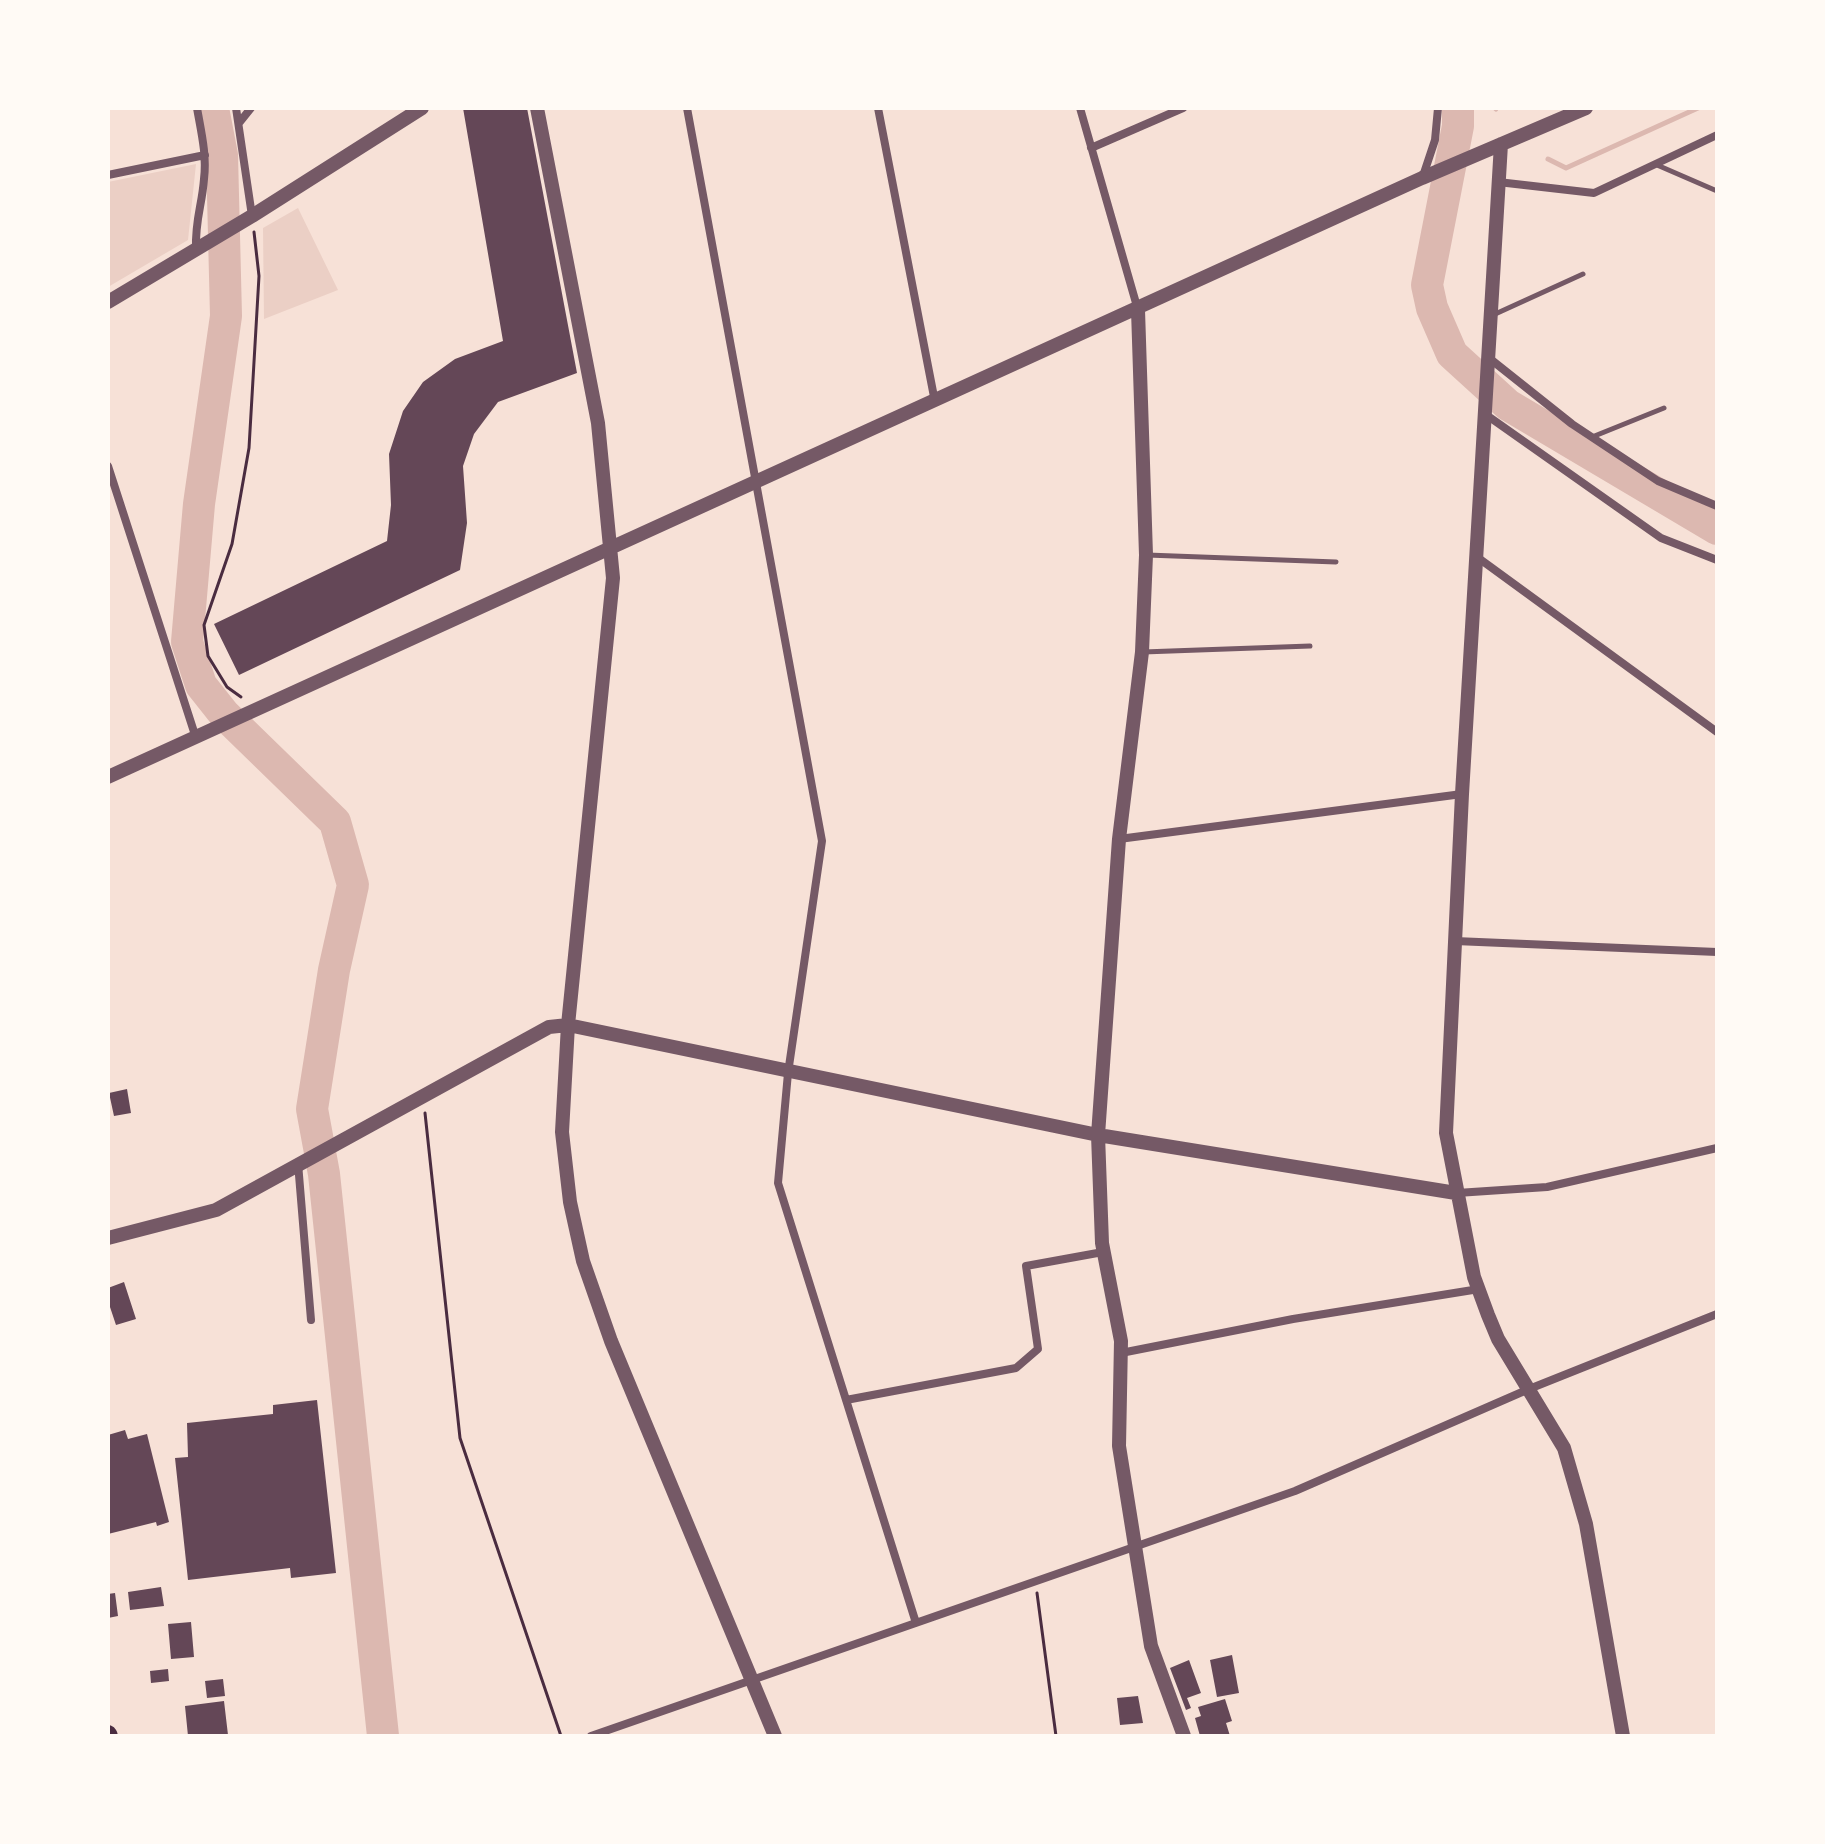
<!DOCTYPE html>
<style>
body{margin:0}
#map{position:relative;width:1825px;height:1844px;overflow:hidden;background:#f7e1d7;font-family:"Golos Text",sans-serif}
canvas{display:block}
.frame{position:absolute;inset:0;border:110px solid #fffaf5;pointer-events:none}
</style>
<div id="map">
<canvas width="1825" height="1844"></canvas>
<div class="frame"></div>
</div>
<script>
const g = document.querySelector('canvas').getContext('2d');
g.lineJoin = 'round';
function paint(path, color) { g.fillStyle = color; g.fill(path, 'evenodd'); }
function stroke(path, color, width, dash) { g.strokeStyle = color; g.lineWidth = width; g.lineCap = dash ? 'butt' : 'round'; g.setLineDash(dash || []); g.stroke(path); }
const green = new Path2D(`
 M196,164L188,240L108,287V182Z
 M298,208L338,290L264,319L263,228Z`);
const stream = new Path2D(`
 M1495,108L1496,109
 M1548,159L1566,168L1698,108`);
const river = new Path2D(`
 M213,108L222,155L226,316L199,504L187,642L201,685L224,714L335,822L353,885L334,970L312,1109L324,1174L383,1736
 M1458,108V126L1427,285L1432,308L1452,354L1508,405L1717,529`);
const building = new Path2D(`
 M463,108H527L577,373L498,402L474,434L463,466L467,523L460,570L239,675L214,624L387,541L391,505L389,454L403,411L423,382L455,359L503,341Z
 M127,1089L131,1113L114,1116L109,1093Z
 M124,1282L136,1319L116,1325L108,1301V1288Z
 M317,1400L336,1573L291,1578L290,1568L188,1580L175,1458L188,1457L187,1423L273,1414V1405Z
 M125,1430L128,1439L147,1434L169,1522L157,1526L156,1522L108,1534V1435Z
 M161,1587L164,1606L130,1610L128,1592Z
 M115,1593L118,1616L108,1618V1594Z
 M191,1622L194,1657L171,1659L168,1624Z
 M1232,1655L1239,1693L1217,1697L1210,1660Z
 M1189,1660L1201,1693L1187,1698L1191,1708L1186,1710L1170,1668Z
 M168,1669L169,1681L151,1683L150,1671Z
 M223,1679L225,1696L207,1698L205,1681Z
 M1138,1696L1143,1723L1120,1725L1117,1698Z
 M1225,1699L1232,1721L1226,1723L1230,1736H1200L1195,1718L1201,1716L1198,1707Z
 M224,1701L228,1735L188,1736L185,1706Z`);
const path = new Path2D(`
 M241,697L227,687L208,656L204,625L232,544L249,448L259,276L254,232
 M425,1113L460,1438L561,1736
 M1037,1593L1056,1736`);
const service = new Path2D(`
 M1657,165L1717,191
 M1493,315L1583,274
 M1592,437L1664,408
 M1147,555L1336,562
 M1143,652L1310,646`);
const minor = new Path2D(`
 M236,108L252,216
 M687,108L822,841L788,1073L778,1183L916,1623
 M878,108L935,402
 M1080,108L1138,310
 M239,123L251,108
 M1091,148L1183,108
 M108,175L205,155
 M1423,176L1435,140L1438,108
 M1498,182L1594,193L1717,135
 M196,249C195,219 202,206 204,179C207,155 201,131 197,108
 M1489,358L1572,424L1658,481L1717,506
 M1485,414L1661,538L1717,560
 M108,466L196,738
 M1477,557L1717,732
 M1119,839L1462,794
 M1455,941L1717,952
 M298,1163L311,1320
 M1457,1193L1547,1187L1717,1148
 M1121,1353L1293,1319L1479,1289
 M846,1400L1016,1368L1038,1349L1026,1266L1103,1252
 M591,1736L1295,1491L1529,1389L1717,1314`);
const tertiary = new Path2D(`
 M537,108L598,423L613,578L568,1025L562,1132L570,1202L583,1261L611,1341L775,1736
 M1501,144L1462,794L1446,1133L1474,1277L1488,1315L1498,1339L1564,1448L1586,1524L1623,1736
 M108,302L252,216L422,108
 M1138,310L1146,555L1142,652L1119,839L1098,1135L1102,1243L1121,1341L1119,1446L1151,1646L1184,1736
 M108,777L1422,178L1586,108
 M108,1238L216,1210L549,1027L568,1025L1098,1135L1456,1193`);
const primary = new Path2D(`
 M108,1734L109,1736`);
paint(green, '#ebcfc5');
stroke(stream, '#dcb8b0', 5);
stroke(river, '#dcb8b0', 32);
paint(building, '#644757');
stroke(path, '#4a2c40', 3);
stroke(service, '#755966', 5);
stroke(minor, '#755966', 8);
stroke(tertiary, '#755966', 14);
stroke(primary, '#4a2c40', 18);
</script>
